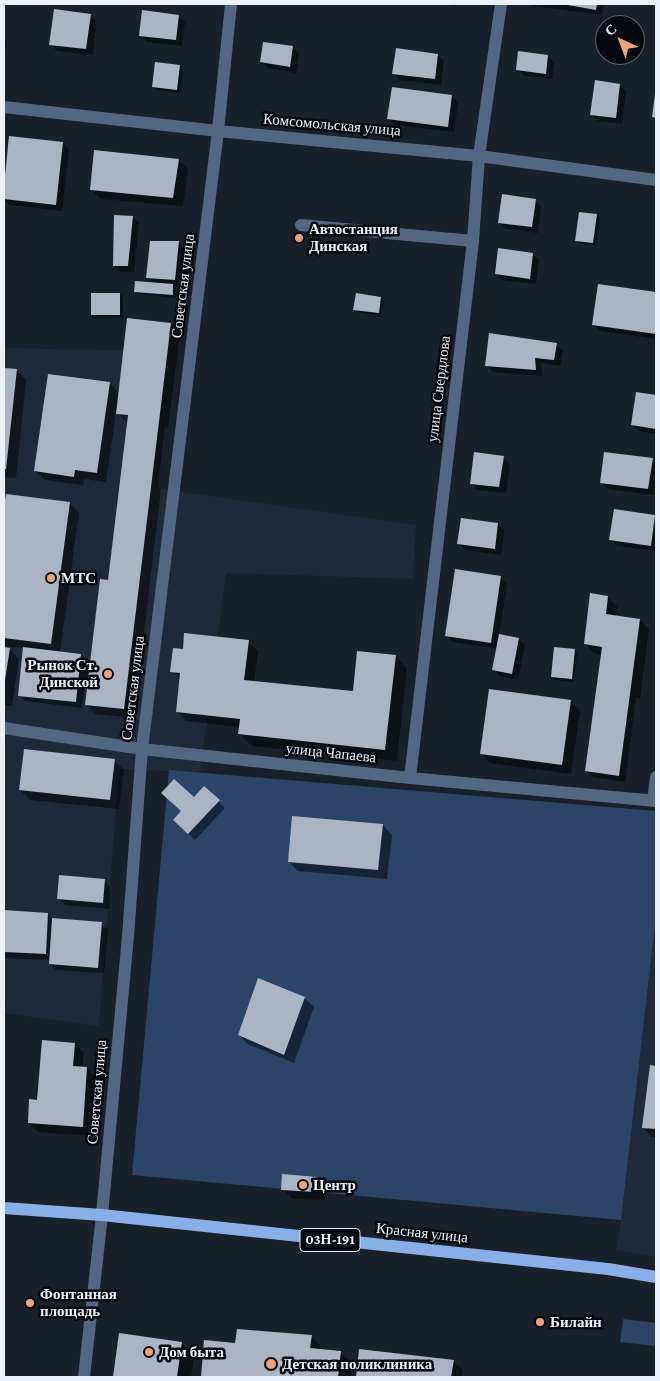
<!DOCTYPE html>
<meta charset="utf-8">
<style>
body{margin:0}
#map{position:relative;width:660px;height:1381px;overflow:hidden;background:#18202a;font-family:"Crimson Pro",serif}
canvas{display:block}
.frame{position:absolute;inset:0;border:5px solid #ecf1f9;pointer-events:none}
.north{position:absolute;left:595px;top:15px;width:50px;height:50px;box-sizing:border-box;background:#06090e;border:1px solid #62666c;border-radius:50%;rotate:317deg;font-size:14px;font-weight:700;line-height:20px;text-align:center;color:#ecf1f9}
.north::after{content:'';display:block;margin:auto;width:18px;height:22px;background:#f0a27a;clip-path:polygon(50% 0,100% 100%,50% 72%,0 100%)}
</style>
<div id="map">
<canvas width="660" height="1381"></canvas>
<div class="frame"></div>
<div class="north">С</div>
</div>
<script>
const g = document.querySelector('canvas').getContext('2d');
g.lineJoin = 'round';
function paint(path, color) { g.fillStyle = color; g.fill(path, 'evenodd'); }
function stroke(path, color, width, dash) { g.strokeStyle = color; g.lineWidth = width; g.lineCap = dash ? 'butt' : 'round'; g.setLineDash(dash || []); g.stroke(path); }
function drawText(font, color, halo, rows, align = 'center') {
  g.font = font + ' "Crimson Pro",serif'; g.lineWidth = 5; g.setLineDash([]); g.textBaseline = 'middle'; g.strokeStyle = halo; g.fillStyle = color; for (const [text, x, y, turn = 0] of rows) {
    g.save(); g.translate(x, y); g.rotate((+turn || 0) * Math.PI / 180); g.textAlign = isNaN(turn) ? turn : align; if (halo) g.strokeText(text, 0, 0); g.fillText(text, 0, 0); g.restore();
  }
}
const built = new Path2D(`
 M4,348L159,351L152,478L154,488L416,525L413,579L226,573L200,773L119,769L99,1026L4,1013Z
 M656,917V1257L616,1250L621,1220Z`);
const green = new Path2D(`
 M169,770L656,811V917L621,1220L132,1175Z
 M623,1319L656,1323V1346L620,1342Z`);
const shadow = new Path2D(`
 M442,4H456V6Z
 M529,4H604L602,15L531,6Z
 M90,15L96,21L93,55L57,51L51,44Z
 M179,16L185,22L182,46L147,42L141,35Z
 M4,38L7,41L4,65Z
 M293,48L299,54L296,73L268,68L261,62Z
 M438,55L444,61L441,85L400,80L394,73Z
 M548,56L554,63L552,79L524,76L517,69Z
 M180,66L183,69L180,93L156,90L153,87Z
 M620,85L626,91L622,124L598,121L592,114Z
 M393,89L452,96L458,103L454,132L395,125L389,118Z
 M11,137L63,143L69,150L62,211L10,205L4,199Z
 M179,160L188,169L183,206L101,199L91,189Z
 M535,200L541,206L538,233L506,229L500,222Z
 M597,215L600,218L596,245L579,243L576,240Z
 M133,217L139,223L134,272H120L114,266Z
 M178,242L184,248L181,286L173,285L176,288V298L138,294L135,291L154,284L148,277Z
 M533,254L539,260L536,284L502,280L496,273Z
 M599,285L656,293V339L600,331L594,324Z
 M120,294L123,297V317L95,318L92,315Z
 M381,298L384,301L381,316L357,312L354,309Z
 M170,324L180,334L168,428L165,427L158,486L161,489L134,718L96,714L86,705L88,685H85L82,708L25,701L19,695L25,648L4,646V501H6L7,495L70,503L79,513L60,653L81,655L91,665L109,582L128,423L116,412L106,482L84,479L83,485L45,480L36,471L109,383L119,393Z
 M556,345L563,351L560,366L541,363L542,376L493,372L486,365Z
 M4,369L17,371L26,380L16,478L4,477Z
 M637,394L656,396V434L639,431L632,425Z
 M503,457L510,464L506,493L477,490L471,483Z
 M652,459L656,464L654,495L608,489L601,482Z
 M654,516L656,518V551L617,546L611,540Z
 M462,519L498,524L504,530L501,555L465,550L459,544Z
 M500,577L507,584L499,635L518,639L525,645L518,680L500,676L493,670L498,649L453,642L446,636Z
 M608,597L617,606L616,617L640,620L649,629L640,698H636L625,782L593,777L586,771L602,655L594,653L585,644Z
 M248,642L258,651L254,682L354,693L395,656L407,668L397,761L252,746L240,734V727L187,721L177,712L181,680L172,671L184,651Z
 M4,649H9L19,659L12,706L4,705Z
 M574,650L577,653L574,682L555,680L552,677Z
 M570,701L580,711L571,774L490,763L481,753Z
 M114,760L124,770L119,809L30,800L20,790Z
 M204,788L225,808L195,840L175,820Z
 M383,825L392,835L387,879L298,871L289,862Z
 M104,880L110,887L109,909L65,905L58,898Z
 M4,912L48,914L54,920L101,924L108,930L104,973L56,970L50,963V960L4,958Z
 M304,998L314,1007L294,1063L248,1044L239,1035Z
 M74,1044L84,1053L82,1068H87L96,1078L92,1136L38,1132L29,1123Z
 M651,1066L656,1067V1137H652L643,1127Z
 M317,1178L326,1188L325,1200L292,1199L283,1189Z
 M120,1335L182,1343L194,1355L191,1377H115Z
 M311,1336L323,1348V1351L340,1352L352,1364L351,1377H202L205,1342L236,1344Z
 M360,1350L453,1361L463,1370L462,1377H358Z`);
const building = new Path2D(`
 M562,4H597L596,10Z
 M54,9L91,14L86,49L49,45Z
 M142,10L179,15L176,40L139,36Z
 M263,42L293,46L290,67L260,62Z
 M396,48L438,54L435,79L392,74Z
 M518,51L548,55L546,74L516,70Z
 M155,62L180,65L177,90L152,87Z
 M595,80L620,84L616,118L590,115Z
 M392,87L452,95L448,127L387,119Z
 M655,94H656V118L652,117Z
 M9,136L63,142L56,205L4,199V185Z
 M94,150L179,159L173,198L90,190Z
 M502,194L536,199L532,227L498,223Z
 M579,212L597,214L593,243L575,241Z
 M114,215L133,216L128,266H113Z
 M150,241H179L175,280L146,278Z
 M498,248L533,253L530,279L495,274Z
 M135,281L173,284V295L134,292Z
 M598,284L656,292V334L592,325Z
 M91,293H120V315H91Z
 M356,293L381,297L379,313L353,310Z
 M127,318L171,323L124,709L85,705L100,579L108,580L128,415L116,414Z
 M489,333L557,343L554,360L535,358L536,370L485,366Z
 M4,368L17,369L6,469H4Z
 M48,374L110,382L97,473L75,470L74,477L34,471Z
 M636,392L656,395V429L631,425Z
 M474,452L504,456L499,487L470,484Z
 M604,452L653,458L648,489L600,483Z
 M6,494L70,502L51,644L4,638V500H5Z
 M614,509L655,515L651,546L609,540Z
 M461,518L498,523L495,549L457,544Z
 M455,569L501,576L491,643L445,636Z
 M590,593L608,596L606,614L640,619L619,776L585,771L602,647L584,644Z
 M184,633L249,640L244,680L353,691L357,651L396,655L385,750L238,734L240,719L176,712L180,673L170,672L173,648L183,649Z
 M499,634L519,638L512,674L492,670Z
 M4,647L10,648L5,680H4Z
 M23,647L81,654L76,702L18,696Z
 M554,647L575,649L572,679L551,677Z
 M489,689L571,700L562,765L480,754Z
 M24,749L115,759L110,800L19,790Z
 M174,779L194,797L204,786L220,800L188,834L173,820L181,811L161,793Z
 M292,816L383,824L378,870L288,862Z
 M59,875L105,879L103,903L57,899Z
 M4,910L48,913L46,954L4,952Z
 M52,918L102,922L98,968L49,964Z
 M258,978L305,997L284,1055L238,1035Z
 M42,1040L75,1043L73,1066L87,1067L83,1127L28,1123L29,1099L37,1100Z
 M650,1065L656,1066V1129L642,1128Z
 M282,1174L317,1177L316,1192L281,1190Z
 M237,1329L312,1335L310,1348L341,1351L338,1377H201L204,1340L235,1343Z
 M119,1333L182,1342L177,1377H113Z
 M359,1349L454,1360L451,1377H356Z`);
const service = new Path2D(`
 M301,225L473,241`);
const minor = new Path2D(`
 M4,107L218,131L479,156L656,180
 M4,728L142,749L410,778L656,801
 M410,778L473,241L479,156L501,4
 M653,801L656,777
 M84,1377L102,1215L128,936L142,749L218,131L231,4`);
const primary = new Path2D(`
 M4,1208L102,1215L608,1269L656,1277`);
const markers = [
 [299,238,5,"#f0a27a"],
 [51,578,5,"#f0a27a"],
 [108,674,5,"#f0a27a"],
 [303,1185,5,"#f0a27a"],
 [30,1303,5,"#f0a27a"],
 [540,1322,5,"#f0a27a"],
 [149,1352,5,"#f0a27a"],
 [271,1364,6,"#f0a27a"]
];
const shields = [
 [330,1240,60]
];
const shieldNames = [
 ["03Н-191",330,1240]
];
const streetNames = [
 ["Комсомольская улица",332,125,5],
 ["Советская улица",183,286,-83],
 ["улица Свердлова",439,389,-83],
 ["Советская улица",133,688,-83],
 ["улица Чапаева",331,753,6],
 ["Советская улица",97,1092,-85],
 ["Красная улица",422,1233,6]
];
const poiNames = [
 ["Автостанция",309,229],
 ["Динская",309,246],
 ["МТС",61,578],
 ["Рынок Ст.",98,665,"right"],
 ["Динской",98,682,"right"],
 ["Центр",313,1185],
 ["Фонтанная",40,1294],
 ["площадь",40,1311],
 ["Билайн",550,1322],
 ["Дом быта",159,1352],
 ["Детская поликлиника",282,1364]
];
paint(built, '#1e2939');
paint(green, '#2c4467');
paint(shadow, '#0007');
paint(building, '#aab4c3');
stroke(service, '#546782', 12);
stroke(minor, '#546782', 12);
stroke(primary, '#88afe7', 12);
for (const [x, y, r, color] of markers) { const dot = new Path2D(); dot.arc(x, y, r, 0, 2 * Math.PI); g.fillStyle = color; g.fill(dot); stroke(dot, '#06090e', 2); }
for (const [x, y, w] of shields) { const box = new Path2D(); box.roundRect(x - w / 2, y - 11.5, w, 23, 4); g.fillStyle = '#06090e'; g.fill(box); stroke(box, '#ecf1f9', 1); }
drawText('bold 14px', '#ecf1f9', null, shieldNames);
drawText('15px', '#ecf1f9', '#06090e', streetNames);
drawText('bold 15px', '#ecf1f9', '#06090e', poiNames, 'left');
</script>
